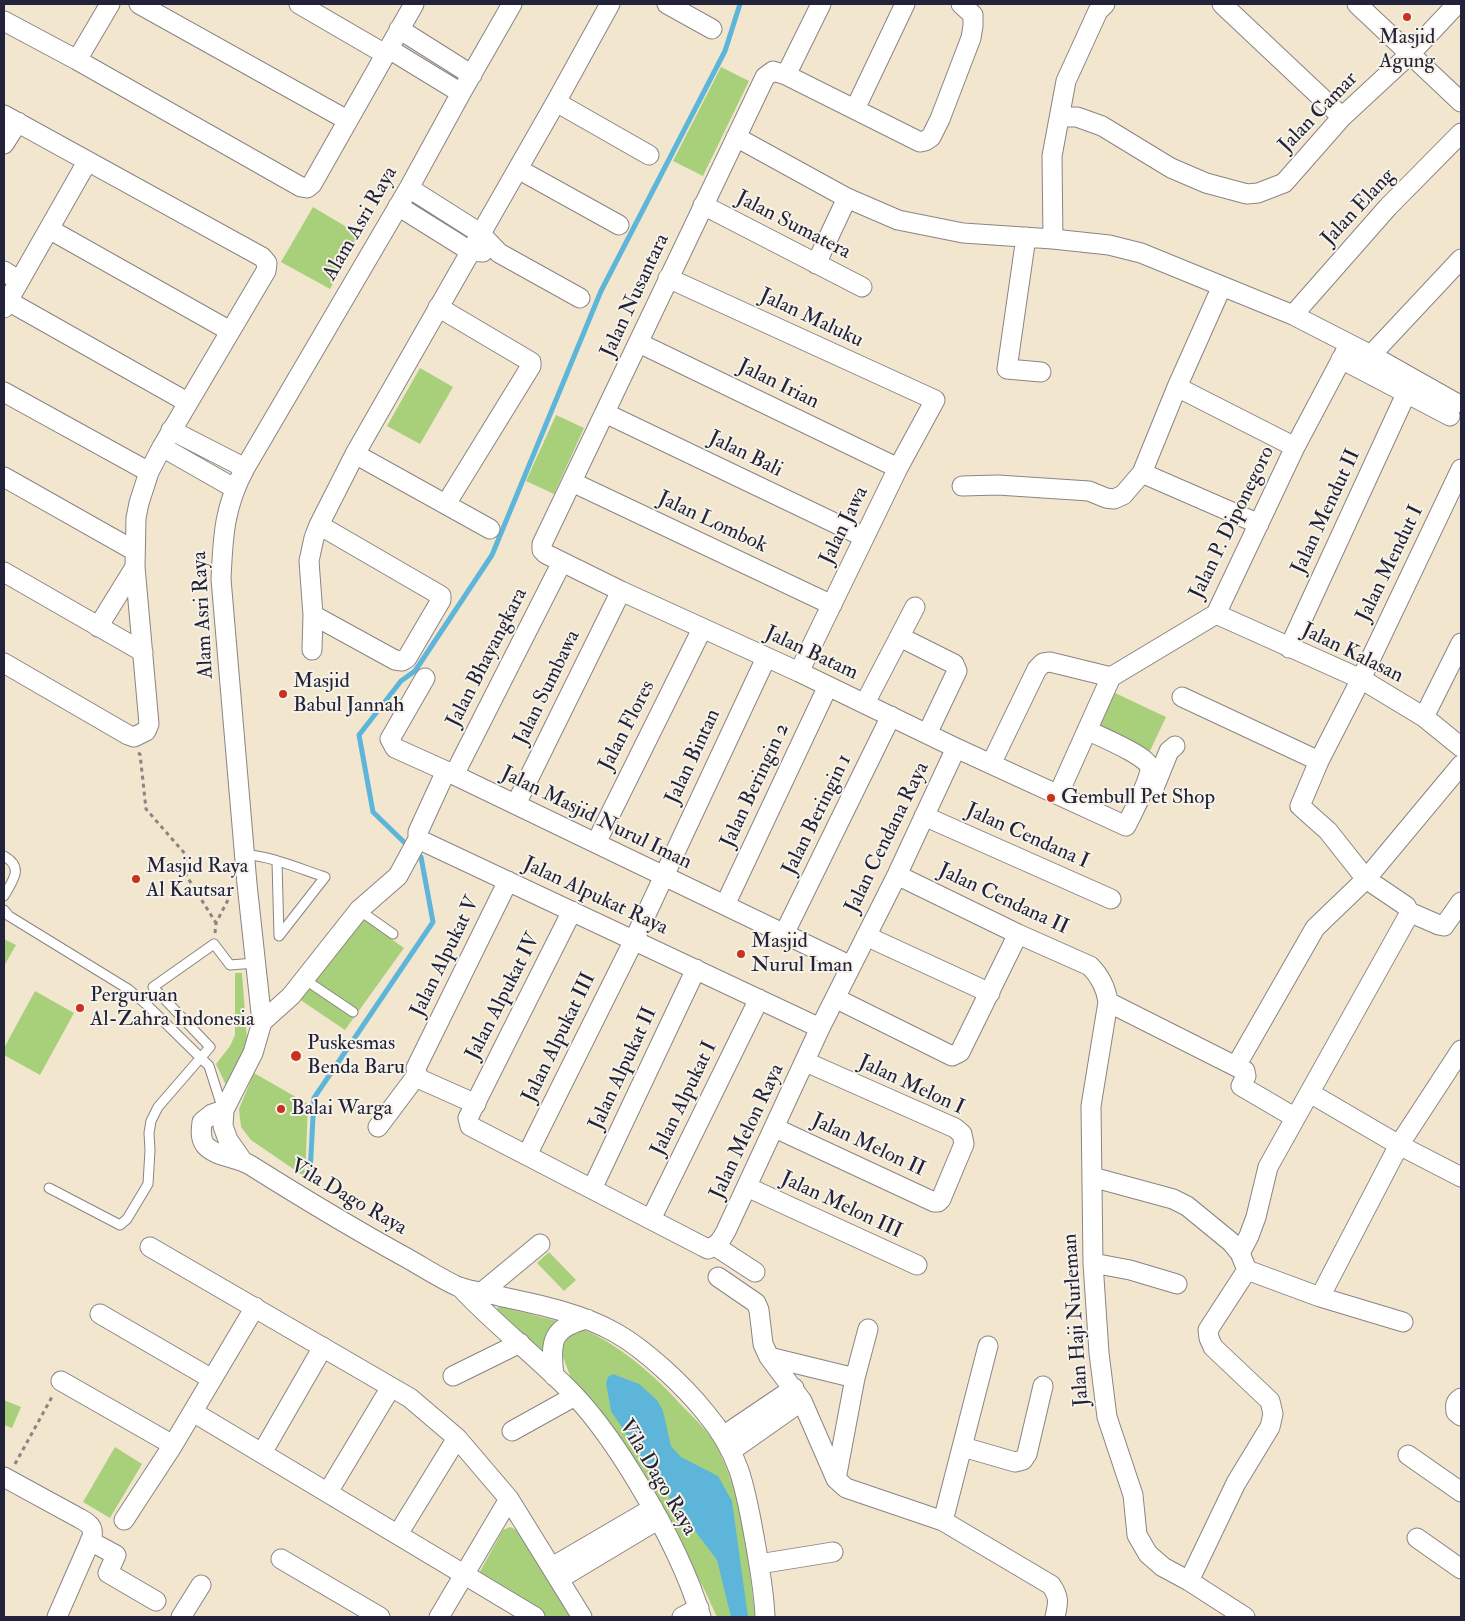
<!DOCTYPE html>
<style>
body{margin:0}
#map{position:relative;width:1465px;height:1621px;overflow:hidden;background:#f3e6ce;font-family:"IM FELL Double Pica",serif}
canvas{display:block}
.frame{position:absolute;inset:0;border:5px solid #22223b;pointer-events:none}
</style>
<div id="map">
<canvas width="1465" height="1621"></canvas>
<div class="frame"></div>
</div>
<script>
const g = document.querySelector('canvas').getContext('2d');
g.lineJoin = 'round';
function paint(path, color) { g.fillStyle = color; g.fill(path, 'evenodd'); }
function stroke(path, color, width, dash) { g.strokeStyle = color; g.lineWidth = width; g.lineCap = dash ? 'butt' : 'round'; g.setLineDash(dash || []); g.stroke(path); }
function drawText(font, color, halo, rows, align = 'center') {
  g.font = font + ' "IM FELL Double Pica",serif'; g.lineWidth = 4; g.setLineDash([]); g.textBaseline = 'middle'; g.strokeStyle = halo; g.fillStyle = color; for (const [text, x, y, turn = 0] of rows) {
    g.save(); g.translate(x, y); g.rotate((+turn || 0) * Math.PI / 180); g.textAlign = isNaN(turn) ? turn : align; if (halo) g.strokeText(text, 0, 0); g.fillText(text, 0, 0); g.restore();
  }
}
const green = new Path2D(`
 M721,67L749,81L703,176L673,161Z
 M313,207L360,235L330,289L281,262Z
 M420,368L453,387L420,444L387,426Z
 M556,415L584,428L554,494L526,481Z
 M1113,692L1166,717L1150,751L1097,726Z
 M360,917L404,948L345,1030L296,997Z
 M4,939L16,945L4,966Z
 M235,973H242L247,1039L244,1054L226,1085L216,1064L230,1046L235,1035Z
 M35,991L74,1013L40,1075L4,1055V1048Z
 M254,1073L308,1104L305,1177L251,1140L241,1127L239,1109Z
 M549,1252L576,1280L564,1291L537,1263Z
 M499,1306L561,1322L548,1358L496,1310Z
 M583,1329C617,1344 647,1369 673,1396C683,1408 707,1429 714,1441C744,1497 748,1556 755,1617H717L704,1589L628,1452L575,1389L563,1357L562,1346L571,1334Z
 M4,1400L21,1407L12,1428L4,1425Z
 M115,1447L142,1464L110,1518L83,1502Z
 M510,1527L521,1532L574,1617H541L477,1577L503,1530Z`);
const water = new Path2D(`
 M613,1374L639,1384L657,1400L663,1411L671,1446L681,1457L718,1476L732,1501L748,1617H731L717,1560L660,1485L611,1411L606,1383L608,1377Z`);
const stream = new Path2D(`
 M409,847L373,812L359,735L401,681L415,671L492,555L601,291L725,51L740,4
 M310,1174L314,1098L433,922L421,857L415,852`);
const path = new Path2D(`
 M138,753L140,754L146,809L186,855V875L216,923
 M215,933L216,923L230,896
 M15,1464L53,1395`);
const service = new Path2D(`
 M244,855C266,854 303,870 325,877L279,936L277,862
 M4,856C25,868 12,881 4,896
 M4,910L9,916L128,989L146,1004L209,1066L223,1110
 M359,910L393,934
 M304,979L353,1012
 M49,1188L120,1225L127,1219L148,1184L150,1150L149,1133L151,1121L158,1107L210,1047L153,987L214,944L230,965L255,963`);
const minor = new Path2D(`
 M139,4L347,120
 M299,4L385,54
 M667,4L712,29
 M961,4L973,15V26L971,38L940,119L931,137L925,141L920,142L786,75L773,71L765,77L542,544V550L546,554L621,591L799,672L956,748L1126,826
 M1222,4L1342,117
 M1357,4L1461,102
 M4,21L77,60L301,187L307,188L312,184L414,4
 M399,29L472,75
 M389,49L461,93
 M77,60L110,4
 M786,75L821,4
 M556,102L649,155
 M855,109L905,4
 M4,115L262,257L267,263L266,271L162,447L149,472L139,503L136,518L135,567L149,724L146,731L134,737L128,735L4,663
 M1060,117H1077L1102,126L1171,168L1206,183L1247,194L1258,193L1284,183L1342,117L1410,54L1457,4
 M736,137L847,198L898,220L963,233L1053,239L1109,245L1141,253L1293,315L1371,355L1456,403
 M4,144L18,122
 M518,169L619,225
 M409,188L480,233L499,253L580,298
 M703,205L862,287
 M398,206L470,251L483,252
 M49,229L230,331
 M1026,237L1007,369L1041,372
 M1053,239L1052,156L1066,81L1098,11L1105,4
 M816,264L847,198
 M4,271L19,281
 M668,278L935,400L898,468L799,672
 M8,301L187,402
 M438,307L531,362V366L446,504
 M4,308L87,162
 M1293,315L1388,207L1461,133
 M639,343L898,468
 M1371,355L1461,259
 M1341,359L1450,416
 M1177,387L1295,447
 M4,392L149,472
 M605,413L864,537
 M171,430L245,468
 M162,447L234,488
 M355,454L490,529
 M1142,473L1259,524
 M4,477L135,551
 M572,482L832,605
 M962,486L998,485L1089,491L1106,498L1114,499L1123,495L1142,473L1177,387L1222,286
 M4,572L143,652
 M1216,614L1361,679L1424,717L1461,747
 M313,615L395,660L402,661L407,658L441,600V596L438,594L319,525
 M98,627L135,567
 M900,637L954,664L957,671L927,734
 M1289,648L1406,394
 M312,650L313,615L309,561L314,538L319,525L355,454L556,102L610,4
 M425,678L390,739L395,748L446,771L851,966
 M1182,697L1319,761
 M865,703L915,607
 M1424,717L1461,643
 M1087,730C1097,735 1150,757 1150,768C1150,780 1132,814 1126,826
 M991,764L1037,669L1043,663L1050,662L1111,677
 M446,771L418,832V839L820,1028
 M454,775L562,562
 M1154,788L1169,751L1175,746
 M1058,795L1111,677L1216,614L1295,447L1349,345
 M516,804L621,591
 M924,816L1111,899
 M596,843L702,629
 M897,875L1018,934L1090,966C1100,976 1106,988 1108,1002L1091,1106L1093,1263L1099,1353L1107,1417L1133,1495L1137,1535L1148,1554L1163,1567L1189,1581L1245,1617
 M725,905L828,686
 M572,911L468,1118L470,1126L702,1246L708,1249C719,1245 721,1240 726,1231L820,1028L897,875L956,748
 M1409,912L1439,925L1444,926L1461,902
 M784,934L891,716
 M866,936L990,993
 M835,998L952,1056L960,1052L1018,934
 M1108,1002L1245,1071L1246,1076L1241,1086L1294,1117
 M262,1022L291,996L359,910L398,876L418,839
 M1236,1066L1315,928L1366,879L1461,765
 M1310,1093L1399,1145L1461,1177
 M476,1104L422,1080L417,1075L416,1068L508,881
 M224,1110L212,1114L202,1122C201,1130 200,1138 205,1145C215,1157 237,1157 250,1165C301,1197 352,1228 405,1257C423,1267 441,1279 459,1287C473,1292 489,1293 503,1297C541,1305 583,1314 616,1333C646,1350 684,1386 705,1412C739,1452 745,1486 754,1536C759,1563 764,1590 765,1617
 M378,1127L417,1075
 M775,1128L934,1202H938L941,1199L964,1144L962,1134L955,1128L806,1062
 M527,1155L634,940L766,658
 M242,1160L228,1140L223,1126L224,1110L253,1053L262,1022L247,884L221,579C223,536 224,507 245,468L409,188L461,93L512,4
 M1092,1177L1173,1199L1187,1206L1231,1242L1240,1253L1247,1270L1320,1297L1403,1322
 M747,1187L917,1265
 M592,1189L696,969
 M651,1219L759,999
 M715,1246L755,1272
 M150,1247L410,1398L457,1438L509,1499L582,1617
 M1240,1253L1249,1236L1256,1217L1268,1167L1407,918L1409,912L1406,906L1366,879L1328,831L1300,806L1319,761L1361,679L1461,469
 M1093,1263L1130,1270L1177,1284
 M718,1277L756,1303L759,1310L763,1344L769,1357L802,1401L836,1479L846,1488L943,1521L1051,1585C1060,1598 1058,1603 1055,1617
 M460,1287C496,1326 539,1358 576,1397C600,1423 620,1453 638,1483C664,1526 687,1570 701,1617
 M482,1292L540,1244
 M1320,1297L1399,1145L1461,1050
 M100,1314L212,1379
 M769,1357L855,1378
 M453,1376L520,1343
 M554,1376C550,1341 551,1328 587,1319
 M61,1381L173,1445
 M1461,1398C1455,1402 1455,1405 1456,1412L1461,1416
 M193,1412L535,1617
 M512,1431L575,1396
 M723,1436L794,1388
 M963,1447L1015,1462L1023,1460L1027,1454L1043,1386
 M731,1451L802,1401
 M262,1453L323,1347
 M1408,1455L1461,1492
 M4,1477L79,1518C88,1523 94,1526 92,1537L57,1617
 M836,1479L855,1378L868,1329
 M328,1492L391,1387
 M124,1520L173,1445L255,1307
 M943,1521L988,1346
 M398,1534L457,1438
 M1417,1538L1461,1569
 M90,1541L116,1555L108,1573L156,1601
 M281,1559L380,1617
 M759,1564L833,1552
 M552,1567L653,1508
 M559,1579L659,1519
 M1189,1581L1236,1483L1270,1427L1273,1414L1270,1401L1213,1347L1209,1338L1208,1330L1247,1270
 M181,1617L201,1585
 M439,1617L509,1499
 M682,1617L699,1608`);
const markers = [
 [1407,17,5,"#c8321e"],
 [283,694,5,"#c8321e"],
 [1051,798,5,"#c8321e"],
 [136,879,5,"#c8321e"],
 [741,954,5,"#c8321e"],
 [80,1008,5,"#c8321e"],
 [296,1056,6,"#c8321e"],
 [281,1109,5,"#c8321e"]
];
const poiNames = [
 ["Masjid",1407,38,"center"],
 ["Agung",1407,62,"center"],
 ["Masjid",293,682],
 ["Babul Jannah",293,706],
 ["Gembull Pet Shop",1061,798],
 ["Masjid Raya",146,867],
 ["Al Kautsar",146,891],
 ["Masjid",751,942],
 ["Nurul Iman",751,966],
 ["Perguruan",90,996],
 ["Al-Zahra Indonesia",90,1020],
 ["Puskesmas",307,1044],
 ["Benda Baru",307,1068],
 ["Balai Warga",291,1109]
];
const streetNames = [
 ["Jalan Camar",1319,113,-46],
 ["Jalan Elang",1359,208,-47],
 ["Alam Asri Raya",361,224,-60],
 ["Jalan Sumatera",793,226,27],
 ["Jalan Nusantara",636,296,-65],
 ["Jalan Maluku",811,319,25],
 ["Jalan Irian",778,385,26],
 ["Jalan Bali",745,455,26],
 ["Jalan Mendut II",1327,512,-65],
 ["Jalan Lombok",712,523,25],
 ["Jalan P. Diponegoro",1233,523,-64],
 ["Jalan Jawa",845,526,-64],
 ["Jalan Mendut I",1391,564,-64],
 ["Alam Asri Raya",204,615,-93],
 ["Jalan Batam",811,654,25],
 ["Jalan Kalasan",1352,654,26],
 ["Jalan Bhayangkara",488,658,-63],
 ["Jalan Sumbawa",548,688,-64],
 ["Jalan Flores",628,726,-63],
 ["Jalan Bintan",694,757,-65],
 ["Jalan Beringin 2",756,786,-65],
 ["Jalan Beringin 1",818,815,-64],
 ["Jalan Masjid Nurul Iman",596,819,26],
 ["Jalan Cendana I",1027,837,24],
 ["Jalan Cendana Raya",888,838,-64],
 ["Jalan Alpukat Raya",595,897,25],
 ["Jalan Cendana II",1003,900,25],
 ["Jalan Alpukat V",446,957,-64],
 ["Jalan Alpukat IV",504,997,-63],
 ["Jalan Alpukat III",560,1038,-64],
 ["Jalan Alpukat II",624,1069,-65],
 ["Jalan Melon I",911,1086,25],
 ["Jalan Alpukat I",685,1099,-64],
 ["Jalan Melon Raya",748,1132,-65],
 ["Jalan Melon II",868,1146,25],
 ["Vila Dago Raya",348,1198,30],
 ["Jalan Melon III",841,1206,25],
 ["Jalan Haji Nurleman",1077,1320,-94],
 ["Vila Dago Raya",657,1478,59]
];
paint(green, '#a8d07b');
paint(water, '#5db6da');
stroke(stream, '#5db6da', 5);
stroke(service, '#8a8484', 11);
stroke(minor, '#8a8484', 21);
stroke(path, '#8a8484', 3, [4, 4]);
stroke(service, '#fff', 9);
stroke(minor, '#fff', 19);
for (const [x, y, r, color] of markers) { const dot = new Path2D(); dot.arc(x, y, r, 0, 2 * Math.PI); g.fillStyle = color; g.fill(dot); stroke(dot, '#f7f3e8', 2); }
drawText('21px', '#22223b', '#f7f3e8', poiNames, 'left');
drawText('21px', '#22223b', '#f7f3e8', streetNames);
</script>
